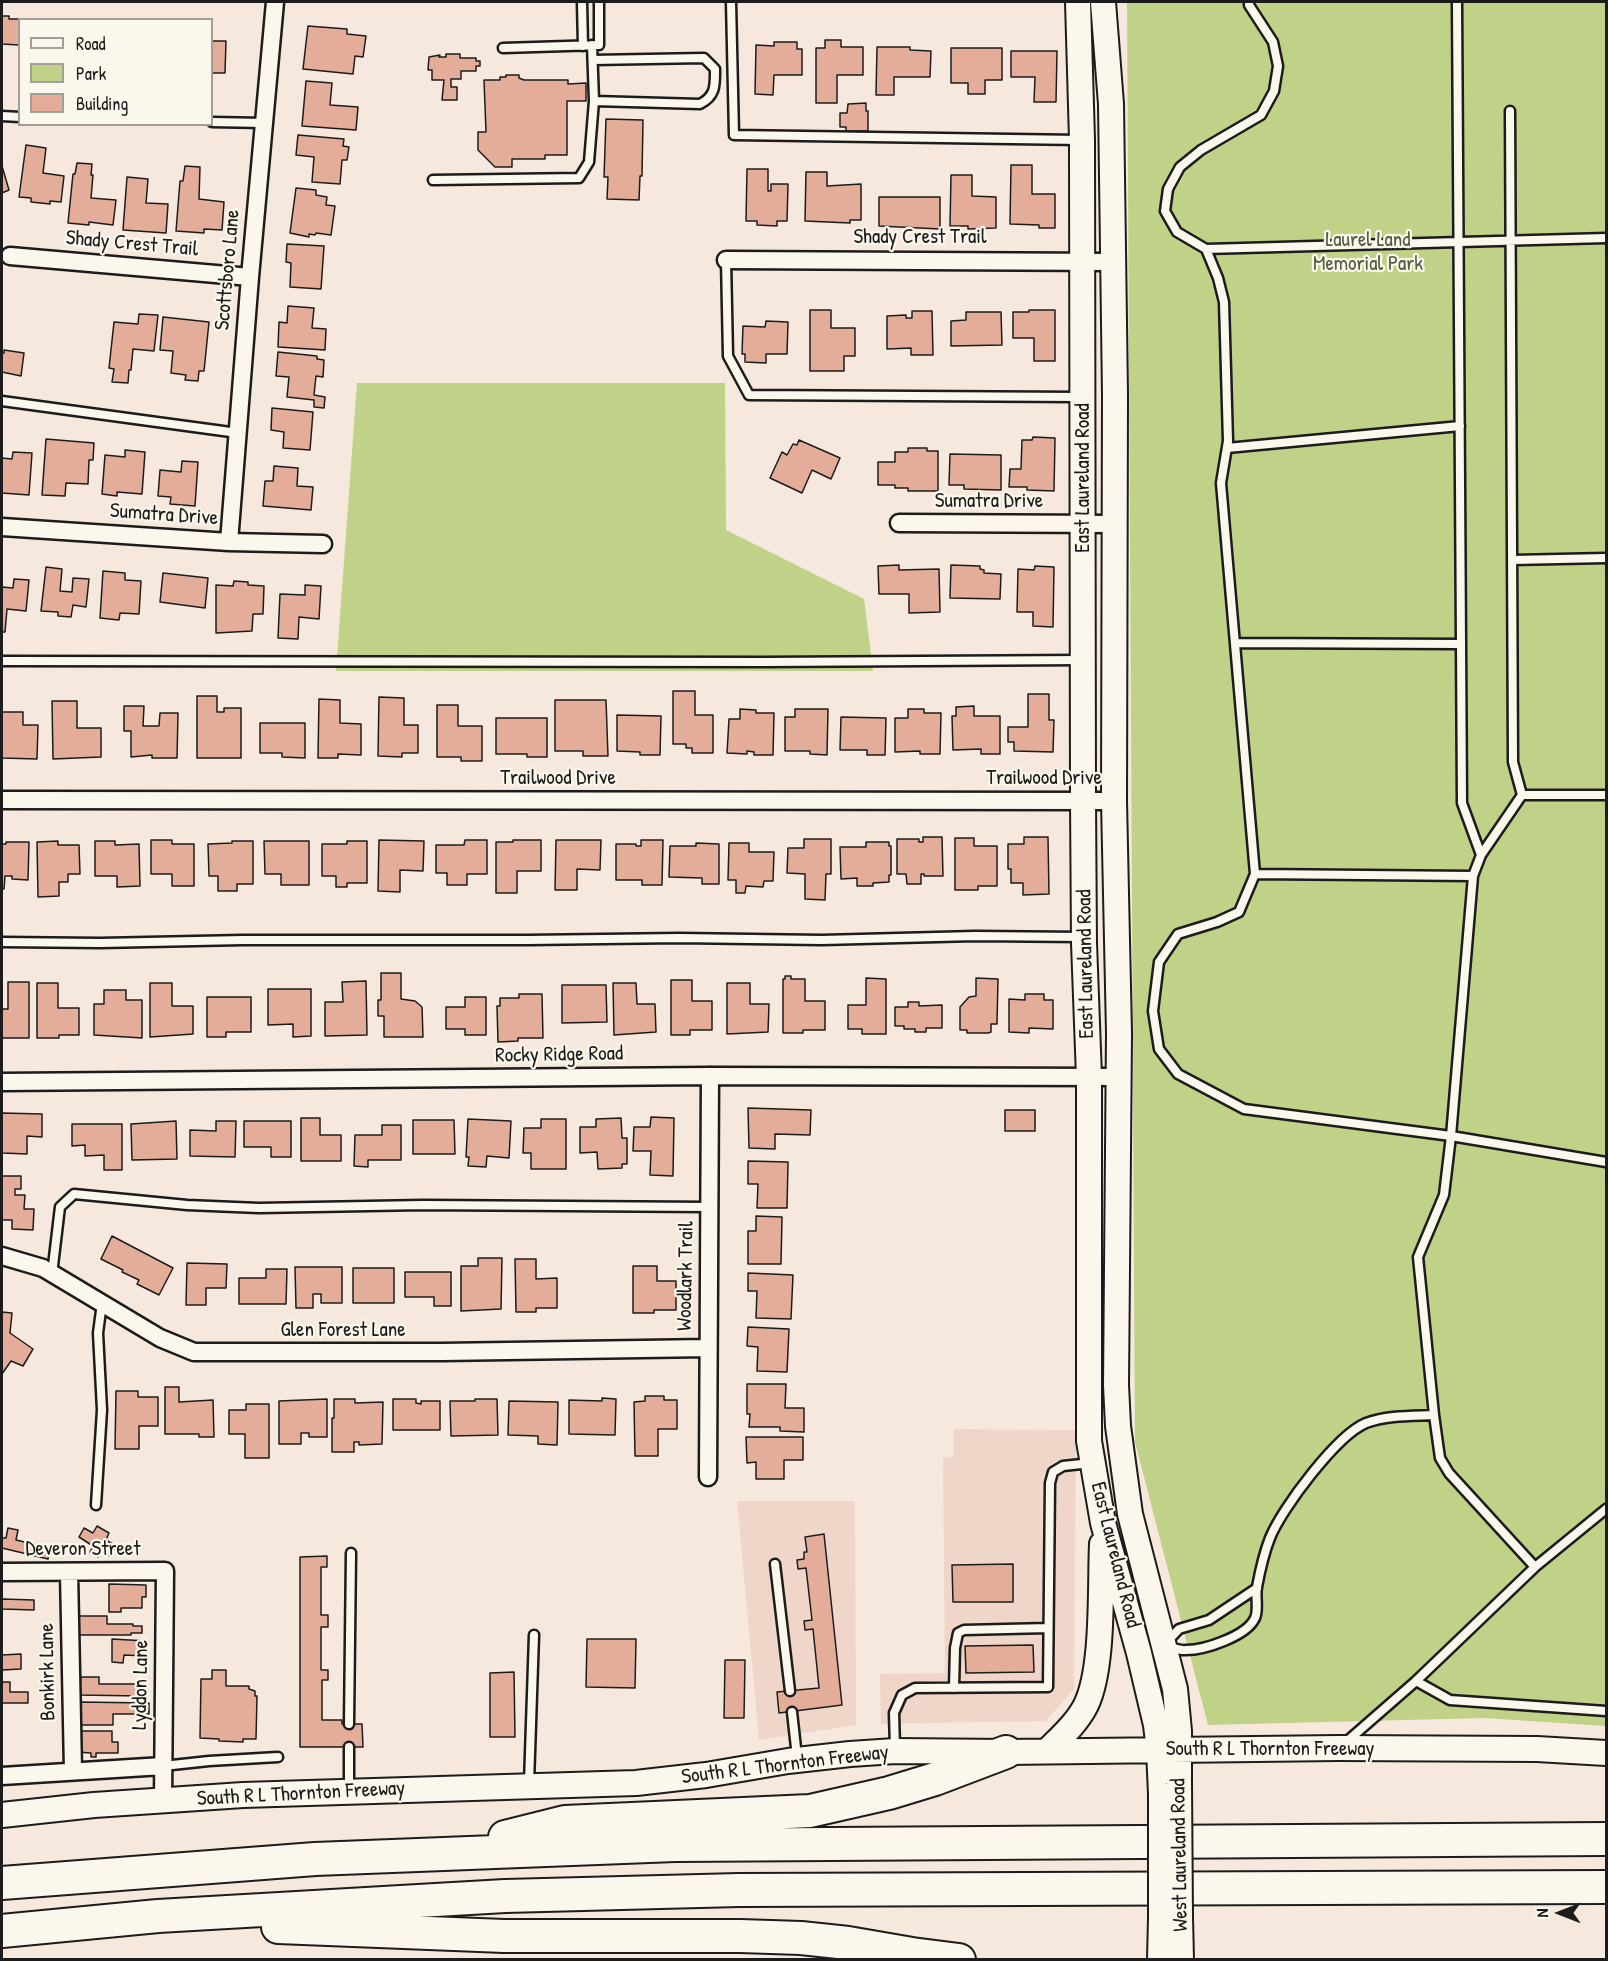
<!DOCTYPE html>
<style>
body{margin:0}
#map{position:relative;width:1608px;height:1961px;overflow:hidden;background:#f6e8dc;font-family:"Patrick Hand",sans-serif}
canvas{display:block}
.frame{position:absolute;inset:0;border:3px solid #1c1c1c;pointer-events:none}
.legend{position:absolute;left:18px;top:18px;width:195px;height:108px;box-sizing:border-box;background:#fbf7ec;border:2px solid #a29f99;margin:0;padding:8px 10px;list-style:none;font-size:18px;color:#1c1c1c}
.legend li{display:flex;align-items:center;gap:12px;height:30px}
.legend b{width:30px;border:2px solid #a29f99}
.north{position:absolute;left:1530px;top:1883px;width:60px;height:60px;-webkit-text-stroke:4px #fbf7ec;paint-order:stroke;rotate:270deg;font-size:16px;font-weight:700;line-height:24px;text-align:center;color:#1c1c1c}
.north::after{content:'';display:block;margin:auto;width:21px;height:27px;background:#1c1c1c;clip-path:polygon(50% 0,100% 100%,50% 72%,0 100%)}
</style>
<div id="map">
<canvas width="1608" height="1961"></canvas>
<div class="frame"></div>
<ul class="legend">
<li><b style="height:8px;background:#fbf7ec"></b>Road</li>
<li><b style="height:16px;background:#c0d287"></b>Park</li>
<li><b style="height:16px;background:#e3ad9a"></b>Building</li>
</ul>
<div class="north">N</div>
</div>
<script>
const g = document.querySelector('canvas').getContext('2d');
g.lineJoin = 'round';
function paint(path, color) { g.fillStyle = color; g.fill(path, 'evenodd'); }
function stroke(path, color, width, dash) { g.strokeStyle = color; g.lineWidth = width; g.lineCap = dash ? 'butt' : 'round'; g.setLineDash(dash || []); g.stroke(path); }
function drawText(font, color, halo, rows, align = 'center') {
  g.font = font + ' "Patrick Hand",sans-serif'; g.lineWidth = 4.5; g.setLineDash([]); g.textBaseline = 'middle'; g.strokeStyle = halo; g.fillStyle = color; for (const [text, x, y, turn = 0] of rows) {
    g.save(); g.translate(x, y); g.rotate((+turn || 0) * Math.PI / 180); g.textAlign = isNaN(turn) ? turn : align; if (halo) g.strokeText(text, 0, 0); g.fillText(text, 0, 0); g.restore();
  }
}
const built = new Path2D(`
 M954,1429L1076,1430L1074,1689L1046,1721L881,1724L880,1674L945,1673L943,1458L954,1457Z
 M737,1501H855L856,1725L759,1740Z`);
const green = new Path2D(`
 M1127,2H1606V1726L1484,1718L1208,1725L1135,1442Z
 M357,383H725L726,530L864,599L873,671H336Z`);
const building = new Path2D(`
 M2,16H9V19H20L19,45L2,44Z
 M308,26L347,29V34L366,36L363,57L355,56L353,74L303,69Z
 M825,40H841V47H863V75H837V103H816V48H825Z
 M212,41H226L225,73H212Z
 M774,42H797V49H802V75H774L773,95L755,94L756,45L774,46Z
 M877,47H910V50L931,51L930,77H894V95H876Z
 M951,48H1002V80H985V94H968V83H951Z
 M1011,51H1057L1056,102H1034L1035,77H1011Z
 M446,54H460V58H476V61H480V66H476V71H461V79H451V87H457V100H442L444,80H432V70H428L429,57L440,55L439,57H446Z
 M506,75H519V78L524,80H568V84L586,83V101H567V155H545V159H512V167H495L478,150V132H486L484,80H500V77H506Z
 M306,81L332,83L330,105L358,107L356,130L302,126Z
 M866,103V111H868V131H846V127H840V113H847L848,104Z
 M606,119L643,120L642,176H640L639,200L607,199L608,177H604Z
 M298,135L344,139L343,146L349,147L347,160H342L340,184L312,182L314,157L296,155Z
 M26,145L46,148L43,173L64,176L61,202L50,201V204L31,202V198L19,197Z
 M77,163L92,164L91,175H93L91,198L116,200L113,225L89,222V225L68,223L73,174H75Z
 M1011,165H1032V194H1055V228H1039V225L1010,224Z
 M2,166L9,190L2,193Z
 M185,166L200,167L199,199L224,202L222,230L204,229V233L176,231L180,181H183Z
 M747,169H768V191H771V184H788L787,221H777V226L757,225V221H746Z
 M806,172H827V186L861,184V220H850V223L805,221Z
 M951,175H972V196L996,197V228L968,229V226H950Z
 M127,177L148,179L146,203L168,204L166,233L123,230Z
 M296,188L316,190V195L327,197L326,205L335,206L331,235L316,233L315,235L309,234V237L290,233Z
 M879,197H940V229L879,226Z
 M287,244L324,246L321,289L290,287L291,263L286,262Z
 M288,306L314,308L312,328L326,329L325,350L278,347L279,322L287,323Z
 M810,310H831V328H855V356H844V371H810Z
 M1029,310H1055V361H1034V338H1013V312H1029Z
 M912,311H932L933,355H911V348L887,349V316L906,315V318H912Z
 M966,312H1001L1002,345L951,346V321L966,320Z
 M139,314L158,315L154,351L133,349L131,370H129L128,383L112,382L114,369L109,368L114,322L138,324Z
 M163,317L209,322L204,371H199L198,381L185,380L186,375L171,373L173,351L160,350Z
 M766,321L788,322L787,354H766V363L745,362V354H742L743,326L765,327Z
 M4,350L24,353L21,376L2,372V353H4Z
 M278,352L317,356V359L324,360L323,377L316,376L314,395L325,397L324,408L314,407V400L287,397L289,377L276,376Z
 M272,408L313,412L310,450L283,448L284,432L271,430Z
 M1033,437L1055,438L1054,491L1027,490V487H1009L1010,469H1021L1022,440H1032Z
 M46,439L94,443L93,460H89L88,484L66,483L65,496L42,495Z
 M799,440L840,458L831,479L812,470L802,493L770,478L782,452L787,455L793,444L797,445Z
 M908,448H927V451H938V491H908V488H895V485H878V462H895V452H908Z
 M125,450L145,452L142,494L117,492V496L102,494L105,455L125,457Z
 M13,452L32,453L29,495L2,493V458L12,459Z
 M950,454L1001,455V490L964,489V485H949Z
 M182,461L198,462L195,506L170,504L171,497L158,496L160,470L181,472Z
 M274,466L298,468L297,486L313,487L311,510L263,506L265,481H273Z
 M899,565V570L939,569L940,612L909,613V594H879L878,566Z
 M951,565L980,566V569L984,570V573L1001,574L1000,599L950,598Z
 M1035,566L1054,567L1053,627L1033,626V612H1017L1018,569L1034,570Z
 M46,567L62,569L60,591L72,592L73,578L89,579L86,607L73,605L71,617L58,616V612L41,611Z
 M103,571L125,573V580L141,581L139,614L120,613L119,620L100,618Z
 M163,573L208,578L205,608L160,602Z
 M14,579L29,580L26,611L7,609L5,632H2V587L13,588Z
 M234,581L248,582V585L264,586L263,614H253L252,631L216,633V585L233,586Z
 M305,585L321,586L319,619L299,617L298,639L278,638L280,594L305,595Z
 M673,691H695V715H713V753H692V748H686V744H673Z
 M1028,694H1049V720H1054L1053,752L1014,751V742H1008V727H1028Z
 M197,696H217V712H224V708H241V758H197Z
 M379,697L404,698V725H418V753H402V757L378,756Z
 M319,699L340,700V723L361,724V755L338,754V758H318Z
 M555,700H606L608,756H583V751H555Z
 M52,701H77V728H101V757L53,759Z
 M437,705H458V726H482V761H461V757H437Z
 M124,706H144L143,726H159L160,713H178L177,758H152V755L131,757V731H124Z
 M974,706V716H1000V754H981V749L953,750L952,716H956V707Z
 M740,709L756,710V713H774L773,755H754V752L747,751V754L727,753L729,719H740Z
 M795,709H828L827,755L810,754V751H785V717H795Z
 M908,709H924V713H941L940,754H920V751L895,752V718H908Z
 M2,712H23V725H38L37,759L2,758Z
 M617,715L661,716L660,755H640V752L617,751Z
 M841,717L886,718L885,755H867V750H840Z
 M496,718H547V757H527V754H496Z
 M260,723H305V758L282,757V753H260Z
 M923,837H942L943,876H924V874H921V884H907L906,874H897V839H919V842H923Z
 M1024,837H1048L1049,894L1023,895V883H1011V869H1008V844H1024Z
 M955,838H974V846H997V886H978V890H955Z
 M804,839H831V874H826L825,900L805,899V874L787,873L788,848H804Z
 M151,840H172V844H194V886H172V874H151Z
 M379,840L424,841L423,871L400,870V892L378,891Z
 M465,840H487V874H467V885H447V873H436V845H464Z
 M513,840H541V871H517V893H496V842H513Z
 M556,840H601L600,870L577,869V890H555Z
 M641,840H663L662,885H642V880H616V844H636V846H641Z
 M58,841V845H79L80,874H68V882H59V896L38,897L37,842Z
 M95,841H115V845L139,844L140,886L117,887V876H95Z
 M232,841H253V884H237V891H218V876H209L208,844L232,843Z
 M264,841H309V885H281V874H265Z
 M347,841H367V883H347V887H336V876H322V844H347Z
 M6,842H29L28,880L12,879V876H5L4,889H2V844H6Z
 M866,842H889V846H891V875H889V882L873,883V886H857V878L841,879L840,847H866Z
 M696,843L719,844V884H702V878L669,877L670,846H696Z
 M729,843H749V852H774L773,881H764L763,887L746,886L745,893H736V880H728Z
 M381,973H401V999L415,1001L422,1007L423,1037H384V1016H378V1000H381Z
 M785,976H791V979H805V1001H825V1030H803V1033H783V979H785Z
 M866,978L886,979V1034H862V1029H848V1005H866Z
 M976,978L998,979L997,1024H991V1032L988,1033H967V1030H960V1007L969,997L976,996Z
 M671,980H692V1001H712V1030H690V1035H671Z
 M366,981L367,1035L325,1036V1002H343L342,982Z
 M8,982H29V1038H2V1009H8Z
 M37,983H58V1008H79V1035H59V1038H37Z
 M150,983H172V1006H193V1034L150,1037Z
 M613,983H636L637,1004H655L656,1032L614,1035Z
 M727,983H750V1004H769L768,1032L727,1034Z
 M562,985H606L607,1022L562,1023Z
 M268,989H311V1036L293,1037V1024L268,1025Z
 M104,990H126V1000H142V1038L94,1035V1004H104Z
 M519,994H542L543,1038H518V1041L498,1042L497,1006H500V998H519Z
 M1025,994H1044V1000H1053V1029L1029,1028V1033L1009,1032V999L1025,1000Z
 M207,997H251V1032H226V1037H207Z
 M465,997H486V1035H465V1029H446V1007H465Z
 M908,1002H919V1006L942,1005V1028H926V1032H915V1029H904V1026H895V1007H908Z
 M748,1108L811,1110L810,1135L775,1134V1149L749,1148Z
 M1005,1110H1035V1131H1005Z
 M2,1113L42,1114V1137L27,1136V1154L2,1153Z
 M651,1117L674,1118L673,1176L650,1175L651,1151H633L634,1127H650Z
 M301,1118H320V1135H341V1161H301Z
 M621,1118L622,1138H627V1164H622V1168L598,1169L597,1152L580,1153V1127H596V1119Z
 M468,1119L511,1121L509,1158L487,1156L486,1167L468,1166L469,1157H466Z
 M541,1119H566V1169H531V1153H523L524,1128H541Z
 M413,1120H454L455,1154H413Z
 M176,1121L177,1159L132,1160L131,1124Z
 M216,1121H236L235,1157L190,1156V1130L216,1131Z
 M244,1121H291V1157H271V1147H244Z
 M72,1124H122V1170H104V1155L85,1156V1145L72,1146Z
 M382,1125H401V1160H368V1167L354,1166L355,1135H382Z
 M748,1161L788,1162L787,1208H757L758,1184H748Z
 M2,1176H21V1189H15V1195H25L24,1209H34L33,1230L12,1229V1220H2Z
 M756,1216L782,1217L781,1264H748V1231H756Z
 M112,1236L173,1268L159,1295L137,1284L139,1280L122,1272L123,1270L101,1259Z
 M478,1258H502L501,1309L461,1311V1266H478Z
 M515,1259H536V1279L557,1278V1308H536V1312H516Z
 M187,1263L227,1264L226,1288H206V1305H186Z
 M633,1266H657V1281H676V1310H654V1313H633Z
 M295,1267H342V1303H321V1294H313V1308H296Z
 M353,1268H394V1303H353Z
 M266,1269H287L286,1304H239V1278H266Z
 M405,1272H451V1306H434V1297H405Z
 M748,1273L793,1275L791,1319L756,1318L757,1291H748Z
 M2,1312L12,1313L10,1333L33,1349L23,1366L11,1361L2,1374Z
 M748,1327L789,1329L787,1372L757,1371L758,1347L747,1346Z
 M747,1384H786L785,1408H804V1432L780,1431V1427H749L750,1414H747Z
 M165,1387H179V1402L213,1400L214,1437H199V1434H165Z
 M116,1391H138V1397H158V1426H139V1449H115Z
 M645,1396H664V1400H677V1429H658V1456H635L634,1402L645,1401Z
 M602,1398L616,1399L615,1435L569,1434V1400L602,1401Z
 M327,1399V1437H309V1433H301V1444H279V1401Z
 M334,1399H355V1403L383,1402L382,1444L359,1445V1442H354V1452H332V1418H334Z
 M393,1399H416V1403L421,1404V1401H440V1430H393Z
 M475,1399H497L498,1435L451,1436L450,1401H475Z
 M509,1401L558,1402L557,1445L538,1444V1436L508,1435Z
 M246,1404H269V1458H245V1434H229V1410H246Z
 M746,1437H803V1460H784V1479H756V1462L747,1463Z
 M97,1526L109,1533L106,1540L116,1546L110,1556L101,1551L98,1557L90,1552L93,1546L79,1537L84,1528L93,1533Z
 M8,1528L18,1530L16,1540L50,1548L48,1559L2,1548V1538H6Z
 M824,1534L842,1705L779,1713L777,1692L819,1688L813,1629L805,1630L804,1621L812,1620L806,1568L798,1569L797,1560L804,1559V1552H807L805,1537Z
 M327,1556V1567H321V1615H328V1627H321V1670H328V1680H322V1720H342V1724H362L363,1747H300V1557Z
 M1013,1564V1602H953L952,1565Z
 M109,1584L146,1585V1597H142V1608H121V1612H109Z
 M2,1599L34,1600V1610L2,1609Z
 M78,1616H107V1624H133V1626H142V1633H131V1635H78Z
 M112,1639L147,1641L146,1656L124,1655L123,1663L112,1662Z
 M587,1639H636L635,1688L586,1687Z
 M1033,1645L1034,1672L966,1673L965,1646Z
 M21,1654V1669L2,1670V1655Z
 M725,1660H745L744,1718H724Z
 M212,1670H226V1686H249V1689L255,1691V1696H257L256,1739H243V1742L219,1741V1739L200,1738L201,1679H212Z
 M514,1672L515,1737H490V1673Z
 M81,1677H99V1684H141V1696L78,1695Z
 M2,1682H10V1692H28V1703H2Z
 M77,1702L149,1703V1714H113V1725H77Z
 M77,1731H112V1742H118V1753H96V1757H91V1753L77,1752Z`);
const service = new Path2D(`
 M582,2L583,46
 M731,2L734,135L1080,140
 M1249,2V5L1273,42L1278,66L1274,91L1261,115L1201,150L1180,167L1168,189L1165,211L1177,232L1206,249L1218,278L1224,302L1228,441L1221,483L1255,874L1473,876
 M503,48L599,45V2
 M593,60L704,58L715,69C715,85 716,96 700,104L594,101
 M1510,111L1513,762L1522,795
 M2,116L20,117
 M212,122L264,123
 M433,180L579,178L589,162L594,101L592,45
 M1206,249L1606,238
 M726,260L728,356L749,395L1079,397
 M2,401L238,433
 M1227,448L1460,426
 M1512,560L1606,558
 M1235,643L1461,644
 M2,661L765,662L1081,660
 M1481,855L1522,795H1606
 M1255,874L1239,912L1217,922L1178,934L1159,962L1153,1011L1159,1049L1178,1074L1244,1109L1451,1136L1606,1162
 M2,942L100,943L243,940H528L679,938L822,940L975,936L1083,937
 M52,1274L60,1207L74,1194L187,1205L259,1208L423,1205L709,1207
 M96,1505L102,1410L98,1333L102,1303
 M775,1564L790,1691
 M1535,1567L1606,1509
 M1257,1588L1209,1620L1179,1629L1164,1645C1171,1647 1179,1651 1186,1650C1205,1650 1247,1636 1255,1618C1259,1610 1255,1596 1257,1587C1260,1571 1264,1553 1270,1538C1282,1508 1337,1435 1366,1423C1387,1415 1413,1416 1434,1415L1418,1257L1444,1195L1451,1136L1473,876L1481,855L1462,803L1457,2
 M1416,1681L1450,1700L1606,1711
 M954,1688L955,1648L958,1633L964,1630L1048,1628
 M792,1712L797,1757
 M349,1724L351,1553
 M1345,1743L1416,1681L1535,1567L1449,1473L1440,1458L1434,1415
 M349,1747V1790
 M895,1748L894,1713L902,1695L915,1688L1048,1687L1050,1483L1053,1472L1063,1466L1091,1463
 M163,1766L209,1761L278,1757
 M529,1783L534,1635`);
const minor = new Path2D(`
 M10,256L250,277
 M726,260L1114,262
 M899,523L1115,524
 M2,527L229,542L323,544
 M229,542L250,277L275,2
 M2,800L1114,801
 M2,1082L710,1076L1118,1077
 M2,1256L43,1268L160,1338L194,1352H442L708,1348
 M708,1477L710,1076
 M2,1572L165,1571L163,1801
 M69,1572L73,1771
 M2,1776L163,1766`);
const secondary = new Path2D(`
 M1078,2L1082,140L1083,800L1084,943L1089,1077V1441L1103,1523L1139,1653L1156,1725L1159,1750L1161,1794
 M1103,2L1111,104L1115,395L1114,801L1119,1033L1116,1385L1118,1426L1130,1514L1175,1689L1179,1731V1783
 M1047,1751C1061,1737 1077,1723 1086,1705C1104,1668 1100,1587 1102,1544
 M2,1815L94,1805L243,1795L636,1783L706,1775L788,1761L850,1754L895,1751L1006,1752L1338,1748L1537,1749L1606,1753
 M1180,1917L1181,1960
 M1160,1960L1161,1918`);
const motorway = new Path2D(`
 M505,1837L565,1822L810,1811L889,1793L935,1779L1006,1752
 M2,1883L315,1859L675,1845L1606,1839
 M278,1927L504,1936H740L801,1938L848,1943L912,1954L959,1960
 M2,1931L158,1916L505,1896L739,1890L1606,1887`);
const secondaryBridge = new Path2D(`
 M1179,1783L1180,1917
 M1161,1794V1918`);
const streetNames = [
 ["Shady Crest Trail",920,237],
 ["Shady Crest Trail",132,244,5],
 ["Scottsboro Lane",228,270,-85],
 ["East Laureland Road",1083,478,-90],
 ["Sumatra Drive",989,501],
 ["Sumatra Drive",164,515,4],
 ["Trailwood Drive",558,778],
 ["Trailwood Drive",1044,778],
 ["East Laureland Road",1086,964,-91],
 ["Rocky Ridge Road",559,1055,-1],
 ["Woodlark Trail",686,1276,-89],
 ["Glen Forest Lane",343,1330],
 ["Deveron Street",83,1549],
 ["East Laureland Road",1115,1555,76],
 ["Bonkirk Lane",48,1672,-91],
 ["Lyddon Lane",141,1685,-89],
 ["South R L Thornton Freeway",1270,1749],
 ["South R L Thornton Freeway",785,1765,-7],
 ["South R L Thornton Freeway",301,1794,-3],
 ["West Laureland Road",1180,1855,-91]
];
const parkNames = [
 ["Laurel Land",1368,240],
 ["Memorial Park",1368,264]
];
paint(built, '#f0d6c8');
paint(green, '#c0d287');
paint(building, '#e3ad9a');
stroke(building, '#1c1c1c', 1.5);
stroke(service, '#1c1c1c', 13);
stroke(minor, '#1c1c1c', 21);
stroke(secondary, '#1c1c1c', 28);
stroke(motorway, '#1c1c1c', 36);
stroke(service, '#fbf7ec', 8);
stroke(minor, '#fbf7ec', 16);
stroke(secondary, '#fbf7ec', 24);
stroke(motorway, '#fbf7ec', 32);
stroke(secondaryBridge, '#1c1c1c', 28, []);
stroke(secondaryBridge, '#fbf7ec', 24);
drawText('21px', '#1c1c1c', '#fbf7ec', streetNames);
drawText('21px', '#555c41', '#fbf7ec', parkNames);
</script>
